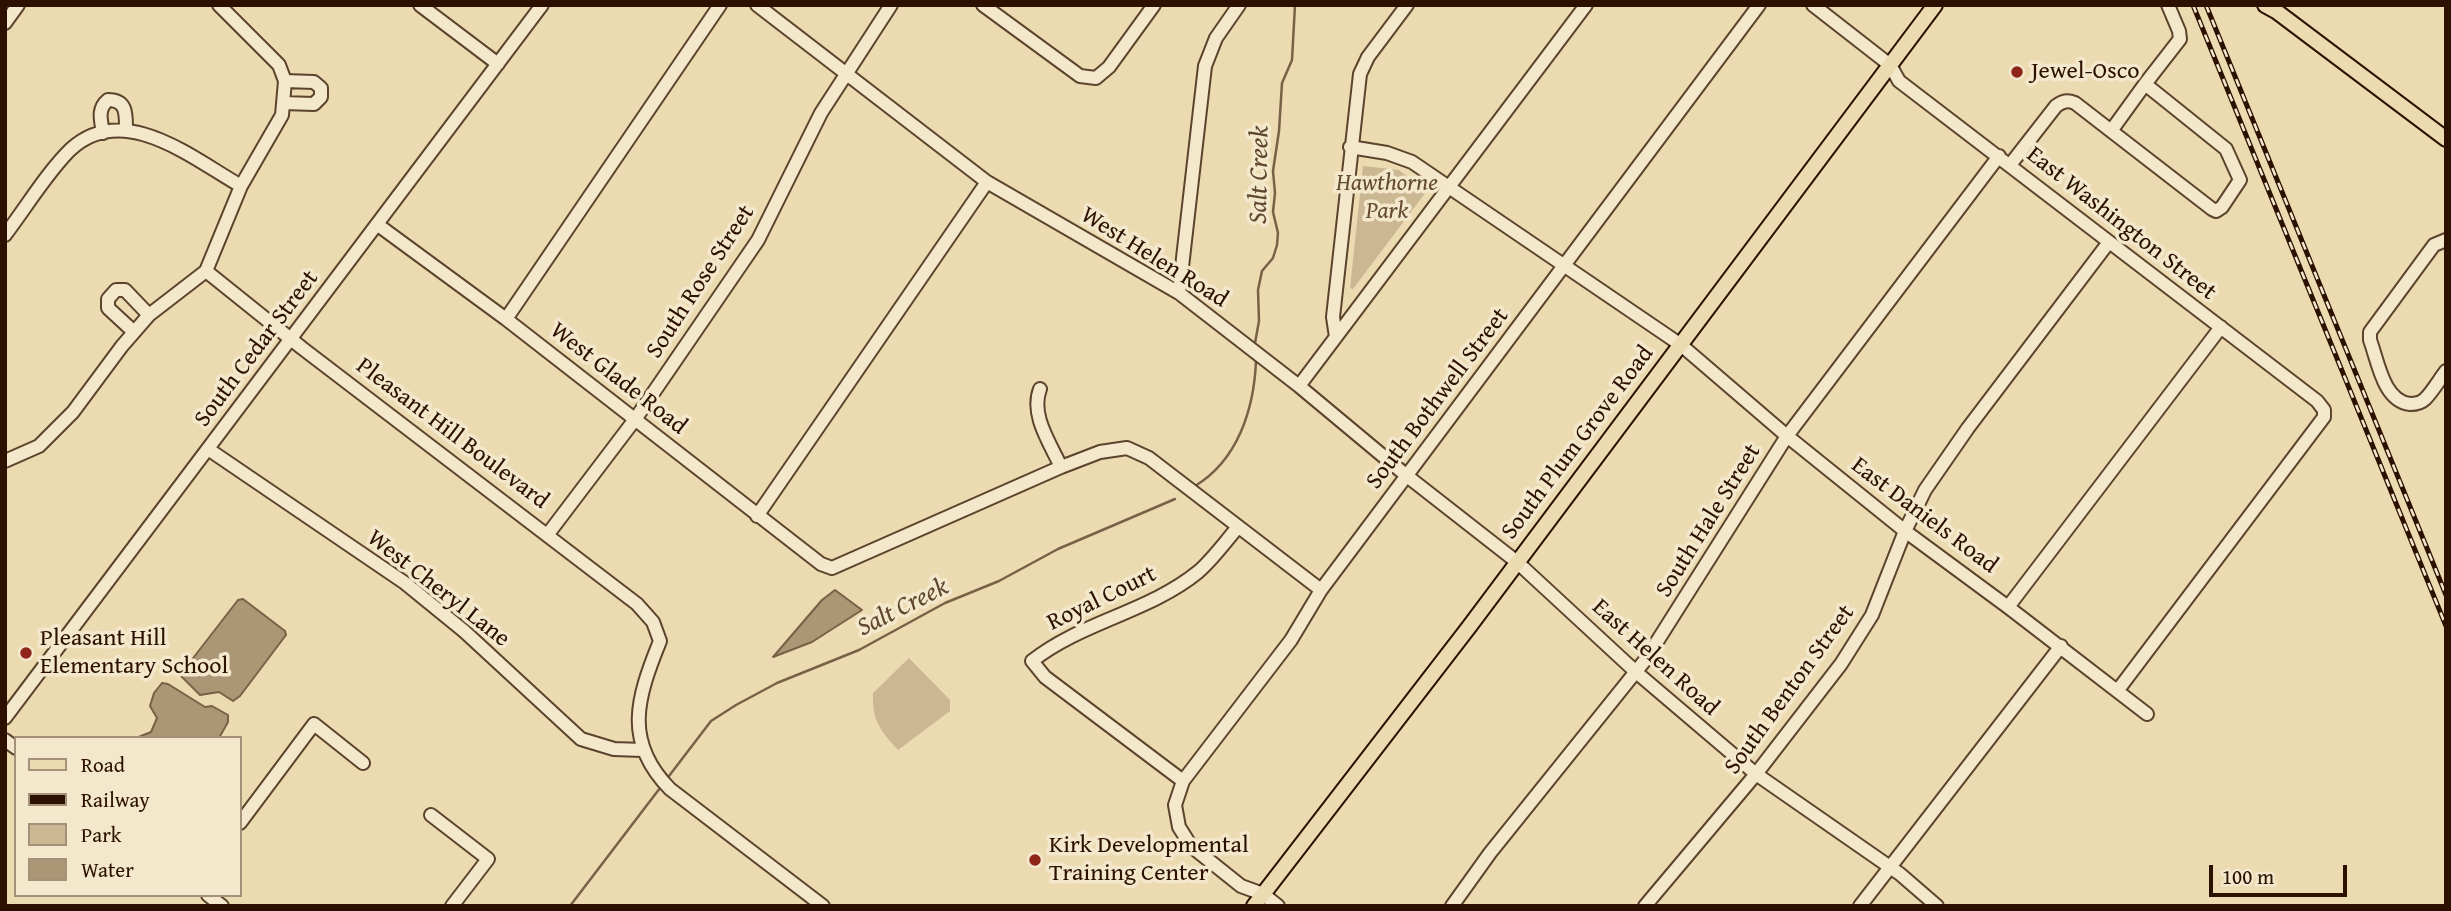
<!DOCTYPE html>
<style>
body{margin:0}
#map{position:relative;width:2451px;height:911px;overflow:hidden;background:#ecdab1;font-family:"Gentium Book Plus",serif}
canvas{display:block}
.frame{position:absolute;inset:0;border:7px solid #2c1100;pointer-events:none}
.legend{position:absolute;left:14px;top:736px;width:228px;height:161px;box-sizing:border-box;background:#f3e7cc;border:2px solid #a3917a;margin:0;padding:9px 12px;list-style:none;font-size:21px;color:#2c1100}
.legend li{display:flex;align-items:center;gap:14px;height:35px}
.legend b{width:35px;border:2px solid #a3917a}
.scale{position:absolute;left:2209px;top:865px;width:138px;height:32px;box-sizing:border-box;border:4px solid #2c1100;border-top:0;padding-left:9px;font-size:21px;line-height:24px;white-space:nowrap;color:#2c1100;-webkit-text-stroke:5px #f3e7cc;paint-order:stroke}
</style>
<div id="map">
<canvas width="2451" height="911"></canvas>
<div class="frame"></div>
<ul class="legend">
<li><b style="height:9px;background:#ecdab1"></b>Road</li>
<li><b style="height:9px;background:#2c1100"></b>Railway</li>
<li><b style="height:19px;background:#cbb893"></b>Park</li>
<li><b style="height:19px;background:#ab9675"></b>Water</li>
</ul>
<div class="scale">100 m</div>
</div>
<script>
const g = document.querySelector('canvas').getContext('2d');
g.lineJoin = 'round';
function paint(path, color) { g.fillStyle = color; g.fill(path, 'evenodd'); }
function stroke(path, color, width, dash) { g.strokeStyle = color; g.lineWidth = width; g.lineCap = dash ? 'butt' : 'round'; g.setLineDash(dash || []); g.stroke(path); }
function drawText(font, color, halo, rows, align = 'center') {
  g.font = font + ' "Gentium Book Plus",serif'; g.lineWidth = 7; g.setLineDash([]); g.textBaseline = 'middle'; g.strokeStyle = halo; g.fillStyle = color; for (const [text, x, y, turn = 0] of rows) {
    g.save(); g.translate(x, y); g.rotate((+turn || 0) * Math.PI / 180); g.textAlign = isNaN(turn) ? turn : align; if (halo) g.strokeText(text, 0, 0); g.fillText(text, 0, 0); g.restore();
  }
}
const green = new Path2D(`
 M1363,166L1399,170L1426,192L1353,289L1350,288Z
 M909,658L950,700V711L898,750C880,730 872,721 873,693Z`);
const water = new Path2D(`
 M835,590L862,610L812,642L773,657L822,600Z
 M243,599L285,631L286,635L240,696L233,701L219,692L200,695L180,675L238,600Z
 M162,683L168,684L205,707L212,706L228,715V722L219,738H136L151,732L157,718L150,706L154,693Z`);
const stream = new Path2D(`
 M1255,343L1259,321L1258,290L1262,271L1273,258L1277,245L1278,233L1273,212L1275,193L1273,171L1279,131L1282,83L1292,60L1295,5
 M1195,486C1238,460 1254,409 1256,361
 M669,776L711,721L736,705L777,683L859,650L945,603L999,581L1058,549L1175,499
 M570,906L660,788`);
const minor = new Path2D(`
 M420,5L498,64
 M757,5L987,182L1179,293L1299,386L1407,476L1517,562L1636,672L1756,774L1900,874L1937,906
 M983,5L1080,76L1096,78L1109,67L1154,5
 M1813,5L1890,65L1899,81L2317,401L2324,410V417L2118,690
 M5,23L18,5
 M2145,84L2180,39L2179,31L2168,5
 M283,103L314,104L321,97V88L314,82L285,81
 M103,133C101,120 97,109 108,100C127,100 126,114 126,130
 M1350,147L1387,153L1412,162L1681,345L1787,436L1905,531L2008,607L2147,714
 M2010,165L2056,106C2063,101 2067,100 2075,103L2212,209L2216,211L2222,207L2240,180L2226,149L2145,84L2111,131
 M378,225L506,319L821,564L832,568L1061,467L1100,452L1127,448L1149,458L1321,590
 M5,235C25,209 48,171 71,149C124,101 192,158 241,186
 M2446,240L2434,245L2370,332V340C2378,361 2383,401 2410,404C2416,404 2421,403 2425,399C2433,391 2439,380 2446,371
 M206,271L302,348L637,604L653,622L660,641C637,698 623,741 670,789L823,906
 M1179,293L1205,66L1216,38L1239,5
 M506,319L720,5
 M134,332L108,308V299L116,290H125L149,315
 M1336,337L1333,317L1360,74L1368,57L1407,5
 M1299,386L1586,5
 M1040,389C1030,415 1050,443 1061,467
 M208,449L405,583L464,631L581,739L614,749L642,750
 M5,461L39,446L73,412L122,346L149,315L206,271L241,186L282,115L285,81L279,65L219,5
 M757,516L987,182
 M548,534L636,418L758,240L821,113L891,5
 M2008,607L2221,327
 M5,718L542,5
 M5,740L16,748
 M1183,781L1045,677L1032,661C1081,622 1149,612 1198,572C1213,559 1225,542 1238,527
 M431,815L488,859L452,906
 M240,823L314,724L363,763
 M208,895L222,906
 M1278,906L1263,894L1241,886L1191,846L1179,827L1175,805L1183,781L1291,640L1321,590L1759,5
 M1452,906L1490,853L1646,659L1787,436L1999,156
 M1645,906L1756,774L1841,664L1872,615L1905,531L1925,490L1968,428L2109,242
 M1860,906L2061,646`);
const major = new Path2D(`
 M2265,5L2276,11L2446,139
 M1254,906L1469,627L1935,5`);
const rail = new Path2D(`
 M2193,5L2446,626
 M2206,5L2446,595`);
const markers = [
 [2017,72,7,"#8f2418"],
 [26,653,7,"#8f2418"],
 [1035,860,7,"#8f2418"]
];
const poiNames = [
 ["Jewel-Osco",2031,72],
 ["Pleasant Hill",40,639],
 ["Elementary School",40,667],
 ["Kirk Developmental",1049,846],
 ["Training Center",1049,874]
];
const parkNames = [
 ["Hawthorne",1387,184],
 ["Park",1387,212]
];
const streetNames = [
 ["East Washington Street",2121,224,38],
 ["West Helen Road",1154,258,32],
 ["South Rose Street",701,282,-57],
 ["South Cedar Street",257,349,-53],
 ["West Glade Road",618,379,38],
 ["South Bothwell Street",1438,399,-53],
 ["Pleasant Hill Boulevard",452,434,37],
 ["South Plum Grove Road",1578,443,-53],
 ["East Daniels Road",1924,516,37],
 ["South Hale Street",1709,521,-58],
 ["West Cheryl Lane",438,589,38],
 ["Royal Court",1102,599,-26],
 ["East Helen Road",1655,658,42],
 ["South Benton Street",1790,690,-54]
];
const waterNames = [
 ["Salt Creek",1260,175,-89],
 ["Salt Creek",903,608,-27]
];
paint(green, '#cbb893');
paint(water, '#ab9675');
stroke(water, '#786146', 2);
stroke(stream, '#786146', 2.5);
stroke(minor, '#5c432c', 16);
stroke(major, '#2c1100', 18);
stroke(minor, '#f3e7cc', 12);
stroke(major, '#ecdab1', 14);
stroke(rail, '#2c1100', 5);
stroke(rail, '#f3e7cc', 2.5, [8]);
for (const [x, y, r, color] of markers) { const dot = new Path2D(); dot.arc(x, y, r, 0, 2 * Math.PI); g.fillStyle = color; g.fill(dot); stroke(dot, '#f3e7cc', 2.5); }
drawText('24px', '#2c1100', '#f3e7cc', poiNames, 'left');
drawText('italic 24px', '#644b33', '#f3e7cc', parkNames);
drawText('24px', '#2c1100', '#f3e7cc', streetNames);
drawText('italic 26px', '#5f462f', '#f3e7cc', waterNames);
</script>
